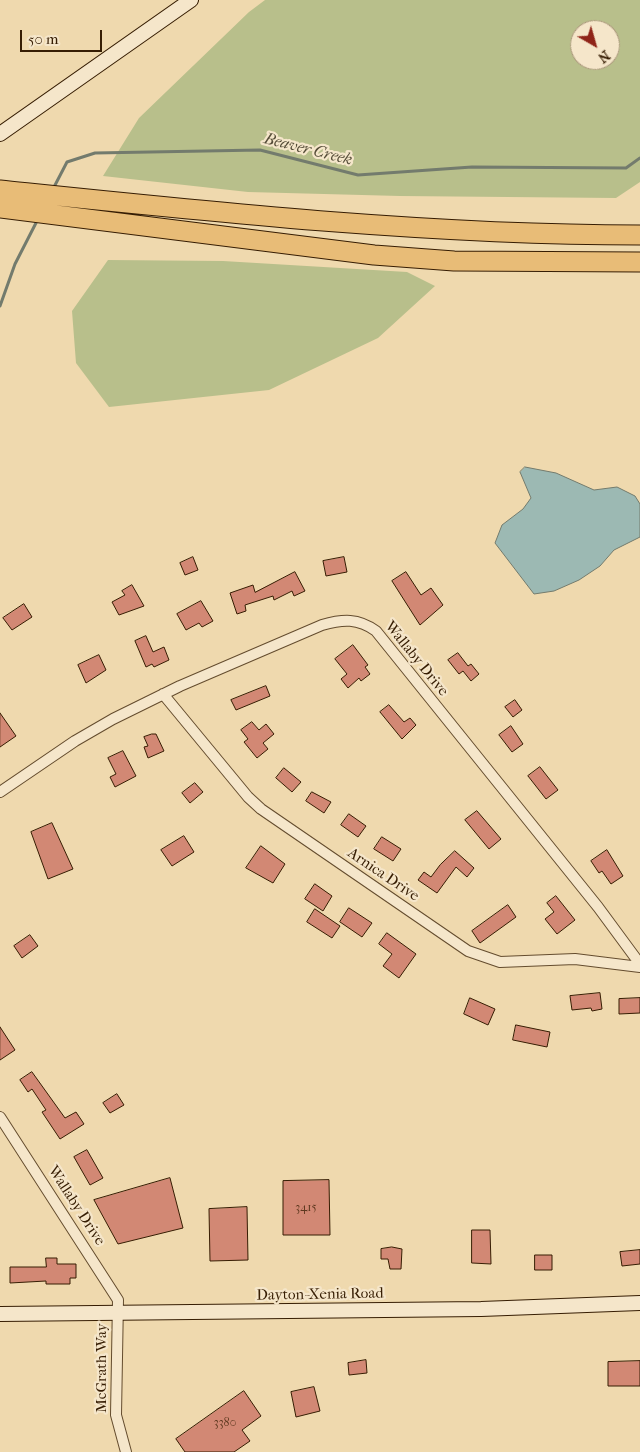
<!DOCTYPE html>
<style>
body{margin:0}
#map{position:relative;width:640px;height:1452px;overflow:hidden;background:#efd9ae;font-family:"IM FELL French Canon",serif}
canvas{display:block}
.north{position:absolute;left:570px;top:20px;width:50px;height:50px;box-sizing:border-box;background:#f5e6ca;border:1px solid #a9967a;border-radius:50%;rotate:142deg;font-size:14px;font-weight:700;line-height:20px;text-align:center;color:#361d03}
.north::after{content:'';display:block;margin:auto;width:18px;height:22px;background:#8f2418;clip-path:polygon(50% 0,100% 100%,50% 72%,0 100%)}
.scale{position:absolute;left:20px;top:30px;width:82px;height:22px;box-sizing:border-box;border:2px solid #361d03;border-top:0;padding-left:6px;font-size:15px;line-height:18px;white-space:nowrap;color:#361d03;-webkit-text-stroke:4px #f5e6ca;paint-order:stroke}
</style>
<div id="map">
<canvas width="640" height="1452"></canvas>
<div class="north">N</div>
<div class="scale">50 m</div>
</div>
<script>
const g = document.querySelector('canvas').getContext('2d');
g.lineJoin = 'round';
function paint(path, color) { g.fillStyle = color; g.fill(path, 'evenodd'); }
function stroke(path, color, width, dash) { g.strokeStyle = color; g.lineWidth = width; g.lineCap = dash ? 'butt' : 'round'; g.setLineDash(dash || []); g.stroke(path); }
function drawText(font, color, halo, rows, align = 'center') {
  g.font = font + ' "IM FELL French Canon",serif'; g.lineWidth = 4.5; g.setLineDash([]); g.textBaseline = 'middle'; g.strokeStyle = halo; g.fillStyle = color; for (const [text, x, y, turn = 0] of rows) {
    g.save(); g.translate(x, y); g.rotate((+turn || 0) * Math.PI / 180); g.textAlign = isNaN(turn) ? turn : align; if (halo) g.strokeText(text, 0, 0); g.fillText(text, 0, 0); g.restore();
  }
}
const green = new Path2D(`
 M265,0H640V182L616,198L400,196L248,192L103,176L139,118L249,12ZM580,30H610V60H580Z
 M108,260L223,261L407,272L435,286L378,338L269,390L109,407L76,363L72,311Z`);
const water = new Path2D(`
 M525,467L556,473L594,490L617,487L635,496L640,504V537L614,550L600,566L579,580L554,591L534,594L495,543L502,525L523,509L531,498L520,472Z`);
const stream = new Path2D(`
 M53,189L67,162L95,153L260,150L358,175L472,167L626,168L640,158
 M0,306L15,264L38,219`);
const building = new Path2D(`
 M193,557L198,570L185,575L180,563Z
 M344,557L347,572L326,576L323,561Z
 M295,572L305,591L294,596L292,591L274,600L273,596L245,605L246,611L237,614L230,593L253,585L255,592Z
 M406,572L421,595L431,588L443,605L420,625L392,581Z
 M132,585L144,606L119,615L112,602L125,595L122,591Z
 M201,601L213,621L202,627L199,623L186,630L177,614Z
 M24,604L32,617L12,630L3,618Z
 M146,636L153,652L164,647L169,660L154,667L152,664L146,667L135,641Z
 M353,645L368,665L365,667L370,674L361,681L359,678L348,688L341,679L347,674L335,659Z
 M458,653L468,666L471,664L479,674L471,681L463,671L459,674L448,660Z
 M99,655L106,670L86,683L78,665Z
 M266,686L270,696L236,710L231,700Z
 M515,700L522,710L513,717L505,707Z
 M389,705L404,722L410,718L416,725L402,739L380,712Z
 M0,713L16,736L0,747Z
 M252,722L259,730L266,724L274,734L263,743L268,749L257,758L244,742L248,739L241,730Z
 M511,726L523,744L512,752L499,735Z
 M152,734H156L164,751L148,758L144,747L148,746L144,737Z
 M123,751L136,776L115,787L110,777L116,774L108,758Z
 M540,767L558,790L546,799L528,776Z
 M284,768L301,782L292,792L276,778Z
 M195,783L203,792L190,803L182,793Z
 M312,792L331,802L324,813L306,801Z
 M477,811L501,839L489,849L465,820Z
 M349,814L366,826L358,837L341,825Z
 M52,823L73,869L48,879L31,832Z
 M184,836L194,852L172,866L161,850Z
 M382,837L401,849L393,861L374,849Z
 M261,846L285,864L273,883L246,868Z
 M607,850L623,876L611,884L602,871L599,873L591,861Z
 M455,851L474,868L467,877L456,867L437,893L418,880L424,872L431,877L440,865Z
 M315,884L332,896L323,911L305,899Z
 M556,896L575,920L557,934L545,919L554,912L547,903Z
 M508,905L516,917L480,943L472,931Z
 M349,908L372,923L362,937L340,922Z
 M315,909L340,926L332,938L307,922Z
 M387,933L416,954L399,978L383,966L392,954L379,944Z
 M30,935L38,946L22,958L14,946Z
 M600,993L602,1009L592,1011L591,1008L572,1010L570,996Z
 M470,998L495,1009L488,1025L464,1014Z
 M640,998V1013L619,1014V999Z
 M516,1025L550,1032L547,1047L513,1040Z
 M0,1027L15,1050L0,1060Z
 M32,1072L65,1118L76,1112L84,1124L60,1139L42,1112L46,1110L32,1089L28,1092L20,1080Z
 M117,1094L124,1105L110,1113L103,1103Z
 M87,1150L103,1178L90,1185L74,1157Z
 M170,1178L183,1228L118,1244L94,1200Z
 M329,1180L330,1235H283V1181Z
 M247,1207L248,1260L210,1261L209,1209Z
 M472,1230H490L491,1264L472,1263Z
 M392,1247L402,1249L401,1269H390L388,1259H381V1249Z
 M640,1250V1264L622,1266L620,1252Z
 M535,1255H552V1270H535Z
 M46,1258H57V1264H76V1278H70V1284H46V1281L10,1283V1267H46Z
 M366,1360L367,1373L349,1375L348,1363Z
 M640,1361V1386H608V1362Z
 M314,1387L320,1411L296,1417L291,1392Z
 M244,1391L261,1416L242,1430L250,1441L234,1452H185L176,1439Z`);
const minor = new Path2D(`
 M163,694L248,797L261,809L468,951L500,962L575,959L640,967
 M0,792L75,741L113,719L180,686L322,625C343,619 358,618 376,631L598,907L640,964
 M0,1117L118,1300L116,1415L126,1452`);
const secondary = new Path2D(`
 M0,134L191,0
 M0,1314L481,1309L640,1303`);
const motorway = new Path2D(`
 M0,190C213,212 426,235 640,235
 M0,208L374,255L454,261L640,262`);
const numberNames = [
 ["3415",306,1208],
 ["3380",225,1423]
];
const streetNames = [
 ["Wallaby Drive",416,659,51],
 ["Arnica Drive",383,875,34],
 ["Wallaby Drive",76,1206,57],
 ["Dayton-Xenia Road",320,1295,-1],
 ["McGrath Way",102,1368,-90]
];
const waterNames = [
 ["Beaver Creek",308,150,14]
];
paint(green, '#b8bf8b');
paint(water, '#9cb9b3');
stroke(water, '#737b6d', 1);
stroke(stream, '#737b6d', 3);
paint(building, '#d28874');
stroke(building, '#361d03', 1);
stroke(minor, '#644c2e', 12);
stroke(secondary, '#361d03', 16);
stroke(motorway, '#361d03', 21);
stroke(minor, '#f5e6ca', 10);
stroke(secondary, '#f5e6ca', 14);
stroke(motorway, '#e8bc77', 19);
drawText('12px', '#5d381f', null, numberNames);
drawText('15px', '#361d03', '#f5e6ca', streetNames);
drawText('italic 16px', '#554c38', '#f5e6ca', waterNames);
</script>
